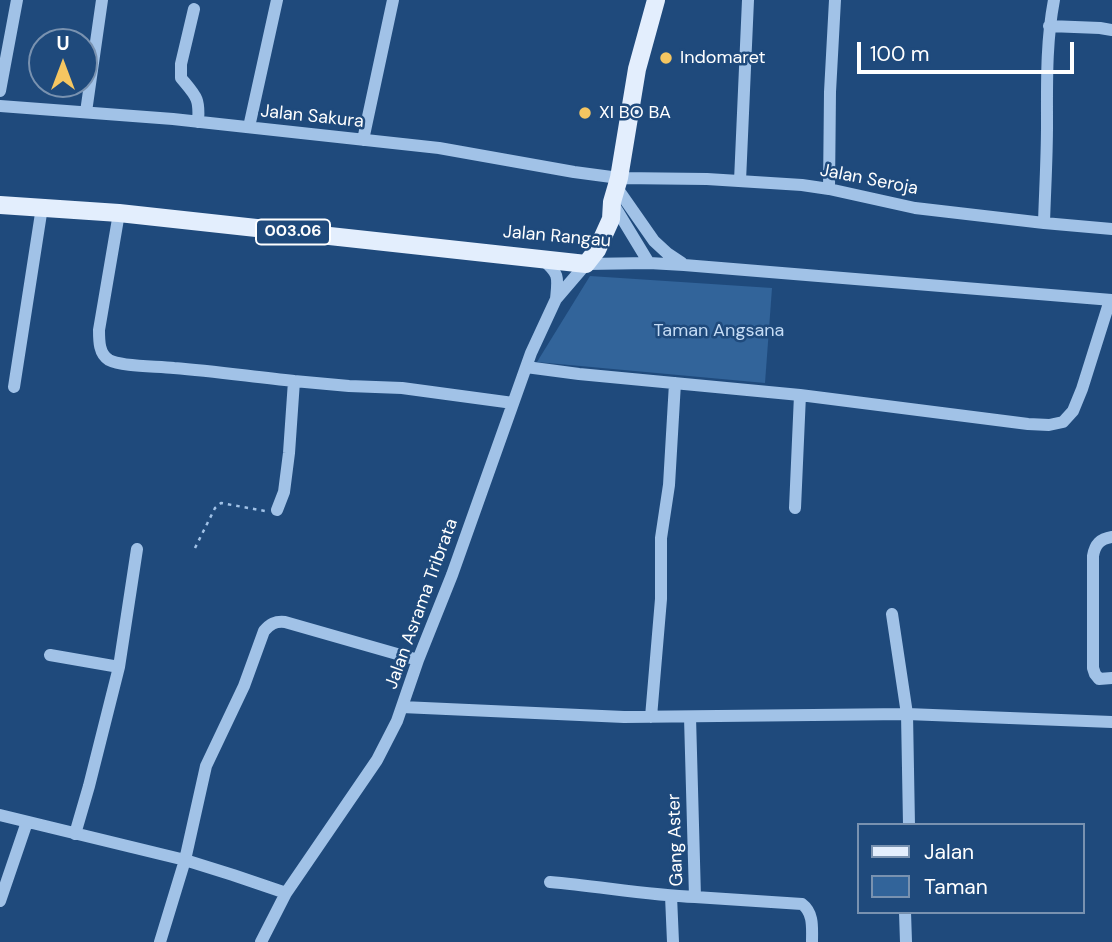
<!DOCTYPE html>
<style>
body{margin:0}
#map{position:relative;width:1112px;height:942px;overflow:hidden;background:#1f4a7c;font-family:"DM Sans",sans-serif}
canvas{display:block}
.legend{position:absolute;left:857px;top:823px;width:228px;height:91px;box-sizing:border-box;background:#1f4a7c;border:2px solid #7992b0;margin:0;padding:9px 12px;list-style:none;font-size:21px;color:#fff}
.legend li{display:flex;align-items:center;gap:14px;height:35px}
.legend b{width:35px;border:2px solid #7992b0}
.north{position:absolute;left:28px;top:28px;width:70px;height:70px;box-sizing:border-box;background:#1f4a7c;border:2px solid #7992b0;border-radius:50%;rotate:0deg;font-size:19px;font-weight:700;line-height:28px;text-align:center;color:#fff}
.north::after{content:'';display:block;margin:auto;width:24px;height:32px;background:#f5c661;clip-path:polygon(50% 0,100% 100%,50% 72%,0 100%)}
.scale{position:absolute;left:857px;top:42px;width:217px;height:32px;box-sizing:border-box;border:4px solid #fff;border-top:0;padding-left:9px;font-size:21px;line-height:24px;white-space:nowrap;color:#fff;-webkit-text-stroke:5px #1f4a7c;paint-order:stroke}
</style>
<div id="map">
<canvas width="1112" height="942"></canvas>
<ul class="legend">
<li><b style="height:9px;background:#e3eefd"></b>Jalan</li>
<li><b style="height:19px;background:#32649a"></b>Taman</li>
</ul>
<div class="north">U</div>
<div class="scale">100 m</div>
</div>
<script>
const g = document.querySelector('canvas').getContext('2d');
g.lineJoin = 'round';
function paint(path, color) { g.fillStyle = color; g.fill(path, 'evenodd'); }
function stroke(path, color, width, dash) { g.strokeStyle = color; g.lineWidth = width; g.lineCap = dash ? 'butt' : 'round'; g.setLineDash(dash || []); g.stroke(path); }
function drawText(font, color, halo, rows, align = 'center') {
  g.font = font + ' "DM Sans",sans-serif'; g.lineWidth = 5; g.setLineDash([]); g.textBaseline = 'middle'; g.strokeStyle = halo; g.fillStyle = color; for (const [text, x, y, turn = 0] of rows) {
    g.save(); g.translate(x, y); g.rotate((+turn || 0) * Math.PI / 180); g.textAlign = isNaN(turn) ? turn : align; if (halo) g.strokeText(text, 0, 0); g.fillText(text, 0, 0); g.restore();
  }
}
const green = new Path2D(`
 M590,276L772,288L765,383L537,362Z`);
const path = new Path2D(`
 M195,548L215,508L221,503L265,511`);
const minor = new Path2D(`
 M194,9L181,64V78C196,96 200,98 198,122
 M1049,26L1100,28L1112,30
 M0,91L17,0
 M0,106L173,119L439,148L574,172L619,178L707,179L802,185L829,189L915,208L1044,223L1112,229
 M86,112L102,0
 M249,127L277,0
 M363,140L393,0
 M740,181L748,0
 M617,188L654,241L667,253L682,263
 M829,189L830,92L835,0
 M612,202L649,263
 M119,213L99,330C99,341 99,354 109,360C122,367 157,366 174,368C214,371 254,377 294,381
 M1044,223C1045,190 1047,158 1047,125C1047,83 1046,42 1054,0
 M543,260C560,274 558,278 556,299
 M526,367L579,374L800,395L1028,424L1049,425L1063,422L1073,411L1082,389L1110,300
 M14,387L42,207
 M795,508L800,395
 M277,510L284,492L289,453L294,381L349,386L402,388L513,403
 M1112,537C1100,539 1095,544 1093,556V668L1095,674L1099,679L1112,678
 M892,614L907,714L909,825
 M50,655L119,667L89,786L75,834
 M119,667L137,549
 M402,707L624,717L907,714L1112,722
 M651,717L661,599V538L669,485L675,383
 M690,717L695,897L802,904C814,913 812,928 812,942
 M0,815L185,860L233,875L286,893
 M550,882C598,886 647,895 695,897
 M671,896L673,942
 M0,901L27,822
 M905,912L906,942
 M160,942L185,860L206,766L244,686L264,631C270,624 275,621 285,622L418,660
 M261,942L286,893L377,760L397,721L418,660L452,575L531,353L556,299L586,264L649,263L684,265L1112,300`);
const major = new Path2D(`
 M0,205L119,213L586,264L597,250L611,219L612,202L619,178L637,69L656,0`);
const markers = [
 [666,58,7,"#f5c661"],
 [585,113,7,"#f5c661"]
];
const shields = [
 [293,232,74]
];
const shieldNames = [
 ["003.06",293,232]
];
const poiNames = [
 ["Indomaret",680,58],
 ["XI BO BA",599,113]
];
const streetNames = [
 ["Jalan Sakura",312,117,6],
 ["Jalan Seroja",869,180,11],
 ["Jalan Rangau",557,237,5],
 ["Jalan Asrama Tribrata",422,604,-70],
 ["Gang Aster",676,840,-92]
];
const parkNames = [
 ["Taman Angsana",719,331]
];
paint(green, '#32649a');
stroke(path, '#a1c2e7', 2.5, [3.5, 5]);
stroke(minor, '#a1c2e7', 12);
stroke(major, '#e3eefd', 18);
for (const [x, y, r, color] of markers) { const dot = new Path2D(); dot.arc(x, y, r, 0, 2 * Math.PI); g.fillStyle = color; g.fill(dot); stroke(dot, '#1f4a7c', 2.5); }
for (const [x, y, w] of shields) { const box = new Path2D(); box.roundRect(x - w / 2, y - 12.5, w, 25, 5); g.fillStyle = '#1f4a7c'; g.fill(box); stroke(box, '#fff', 2); }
drawText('bold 16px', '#fff', null, shieldNames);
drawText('18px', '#fff', '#1f4a7c', poiNames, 'left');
drawText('18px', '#fff', '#1f4a7c', streetNames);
drawText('18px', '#c5dcf5', '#1f4a7c', parkNames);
</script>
